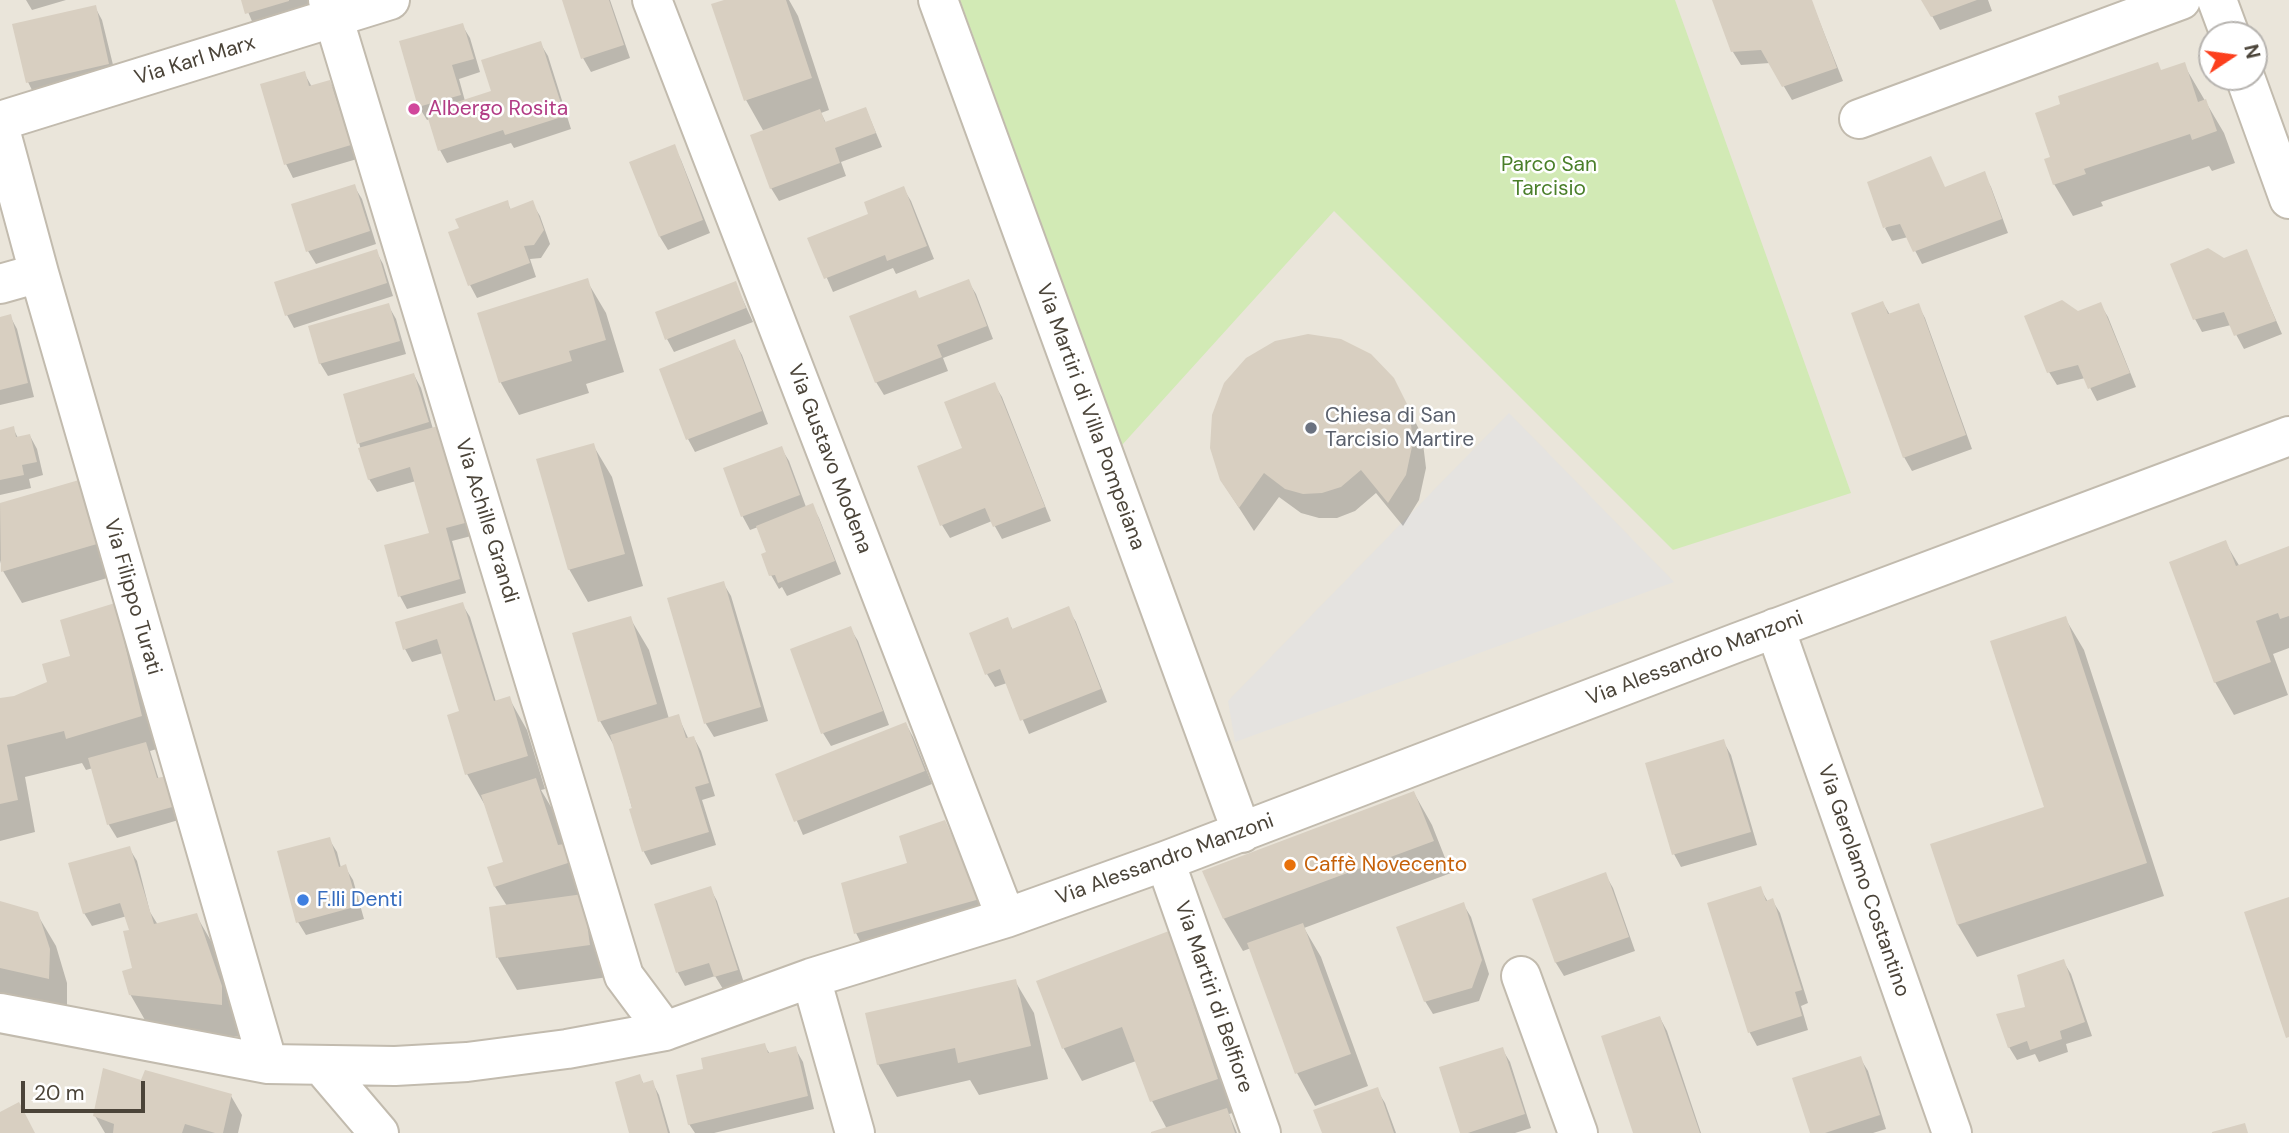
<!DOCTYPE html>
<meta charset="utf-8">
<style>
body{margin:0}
#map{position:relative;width:2289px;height:1133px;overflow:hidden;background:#f6f3ec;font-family:"DM Sans",sans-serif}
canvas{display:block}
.north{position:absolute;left:2198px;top:21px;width:70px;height:70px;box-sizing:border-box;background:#fff;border:2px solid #b7b4b0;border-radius:50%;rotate:77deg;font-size:19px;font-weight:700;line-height:28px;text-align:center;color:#4b4439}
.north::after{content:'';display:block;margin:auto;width:24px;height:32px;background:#fc3f1d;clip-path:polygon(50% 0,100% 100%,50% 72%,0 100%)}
.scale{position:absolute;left:21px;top:1081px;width:124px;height:32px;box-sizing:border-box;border:4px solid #4b4439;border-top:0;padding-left:9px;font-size:21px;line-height:24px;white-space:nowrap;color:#4b4439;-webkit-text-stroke:5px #fff;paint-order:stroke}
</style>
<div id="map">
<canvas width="2289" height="1133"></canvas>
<div class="north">N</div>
<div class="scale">20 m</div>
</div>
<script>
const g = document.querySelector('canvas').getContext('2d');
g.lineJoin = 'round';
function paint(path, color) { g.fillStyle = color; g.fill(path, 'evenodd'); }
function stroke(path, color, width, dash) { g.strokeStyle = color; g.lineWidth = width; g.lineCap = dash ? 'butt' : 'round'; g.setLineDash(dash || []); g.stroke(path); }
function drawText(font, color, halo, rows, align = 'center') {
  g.font = font + ' "DM Sans",sans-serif'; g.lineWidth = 5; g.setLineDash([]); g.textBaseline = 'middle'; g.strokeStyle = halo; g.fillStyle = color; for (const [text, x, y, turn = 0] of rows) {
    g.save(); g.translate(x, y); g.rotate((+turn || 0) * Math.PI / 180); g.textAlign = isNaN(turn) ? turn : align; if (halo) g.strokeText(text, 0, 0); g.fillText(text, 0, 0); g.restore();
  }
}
const residential = new Path2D(`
 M0,0H2289V1133H0ZM2212,35H2254V77H2212Z`);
const green = new Path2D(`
 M960,0H1675L1851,493L1673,550L1334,211L1122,445Z`);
const parking = new Path2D(`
 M1509,413L1674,582L1235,742L1228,701Z`);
const shadow = new Path2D(`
 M26,0H66L32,10Z
 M243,0H314L316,8L254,26Z
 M563,0H610L630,58L591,72L583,58Z
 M729,0H789L798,16L829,110L821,113L826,123L866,109L882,147L841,162L846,176L779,201L771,188L764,132L746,100Z
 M1714,0H1811L1843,81L1792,100L1770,63L1741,65L1733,52Z
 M1923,0H1988L1992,11L1940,30Z
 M95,7L102,20L116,77L35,96L28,82Z
 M462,25L470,38L480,72L459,79L465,101L493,92L540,43L548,56L571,129L514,148L511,143L447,163L440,150L430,119L427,120L419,107L401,43Z
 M2184,65L2224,133L2235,163L2212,171L2209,166L2101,202L2103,206L2073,216L2054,184L2162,72Z
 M304,73L312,87L330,82L337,95L357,159L293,178L286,164Z
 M674,146L681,160L710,233L668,250L660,237Z
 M1984,174L1991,187L2008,233L1922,264L1908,237L1892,241L1885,228L1946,189Z
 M354,186L362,199L376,244L316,264L308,251Z
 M903,188L911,201L934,259L896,274L893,268L833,292L810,239L871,215Z
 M507,202L511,210L532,203L540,216L550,244L541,258L530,259L536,277L477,298L470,285Z
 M376,251L383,264L393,296L294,328L287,315Z
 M2246,251L2282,334L2244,349L2231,325L2202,332L2195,319L2224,260Z
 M587,281L606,313L624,372L586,384L589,393L519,415L501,383L479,314Z
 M968,281L976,294L993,339L943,358L948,371L884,395L876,382L920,300Z
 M735,283L753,322L674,352L667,339Z
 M1883,303L1890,315L1918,305L1925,318L1972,449L1912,471L1904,457Z
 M2100,304L2108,317L2136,387L2097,401L2085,378L2057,385L2049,372L2078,313Z
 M388,305L396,319L406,354L328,376L320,363Z
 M10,316L17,329L34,397L0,405V318Z
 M734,341L742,355L768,424L695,452L688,439Z
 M414,375L421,388L433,429L445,441L471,536L452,541L466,593L407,609L400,596L431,534L416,481L377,492L369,479L359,443Z
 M1393,379L1422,435L1426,468L1419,500L1403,526L1376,493L1355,511L1337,518H1319L1301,513L1279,497L1254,531L1221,480Z
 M994,384L1002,397L1051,521L1002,539L992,521L950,538L942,525L964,449Z
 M13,428L18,438L30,436L37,449L43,475L29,479L31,488L0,495V431Z
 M593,445L612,477L643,586L588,602L569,569Z
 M781,448L789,461L806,507L812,505L819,518L841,574L787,596L782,587L779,589L771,575L768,553L758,527L750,530L743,517L725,469Z
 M78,482L97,514L114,576L22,603L3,571L0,560V504Z
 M2225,542L2240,567L2289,548V648L2273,654L2288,695L2234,715L2215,682Z
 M723,583L731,596L768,721L714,737L706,724L669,600Z
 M462,604L470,617L496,702L509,698L527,730L545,789L541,790L554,812L608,977L517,990L498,958L491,909L507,906L495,887L505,863L486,807L467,774L461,713L443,653L412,662L405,649Z
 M114,605L133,637L160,748L150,751L159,780L182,819L117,838L109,825L93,768L86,770L82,763L25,777L35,832L0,841V701L14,697L49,683Z
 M1068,609L1076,622L1107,702L1029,734L1007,683L995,687L987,674L1007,620L1013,630Z
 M630,618L649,650L669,719L678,716L689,740L694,738L701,751L715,796L702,800L716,845L651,865L644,852L616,749L600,721Z
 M2065,618L2084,650L2164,896L1977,957L1958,925L1932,845L2046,808Z
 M850,628L858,641L889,725L831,746L823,733Z
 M906,724L913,737L932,784L803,835L777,775Z
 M1723,741L1731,755L1757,845L1681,867L1674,854Z
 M1414,793L1432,825L1451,873L1304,928L1321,957L1368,1086L1315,1106L1297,1073L1251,948L1243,951L1224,919L1205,872Z
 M945,822L986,912L863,947L856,933Z
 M329,839L337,852L341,868L345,867L353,880L364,919L306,935L298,922Z
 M129,848L137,861L150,912L158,925L196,915L215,948L240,1020V1037L149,1027L130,994L135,969L132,931L127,916L92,926L84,913Z
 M1605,874L1613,888L1635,951L1564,976L1556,963L1534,900Z
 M710,888L717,901L744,983L723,989L715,976L685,986L678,973L656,905Z
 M1760,888L1768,902L1772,900L1780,913L1808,1003L1801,1006L1808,1030L1757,1046L1750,1033L1709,905Z
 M0,903L37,914L56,946L67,983V1011L0,995Z
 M1463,904L1471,917L1489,974L1479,1001L1433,1014L1425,1001Z
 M1168,934L1186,966L1236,1112L1229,1114L1237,1133H1155L1167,1129L1152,1101L1136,1061L1082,1081L1064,1049L1039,982Z
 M2063,961L2071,974L2092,1036L2066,1044L2068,1052L2039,1062L2035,1054L2017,1060L2009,1047L2027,1008Z
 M1015,981L1034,1013L1048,1079L979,1095L970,1080L897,1097L878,1064Z
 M1660,1018L1667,1031L1701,1133H1634Z
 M764,1045L770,1054L795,1048L803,1062L814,1109L714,1133H695L689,1124L705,1070Z
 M1502,1049L1510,1062L1531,1128L1515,1133H1462Z
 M1860,1058L1868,1071L1886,1129L1873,1133H1811Z
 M639,1076L644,1084L652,1082L659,1095L670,1133H631Z
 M1377,1090L1385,1103L1396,1133H1323Z
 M231,1096L242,1115L238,1133H105L95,1116Z`);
const building = new Path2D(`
 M241,0H289V1L245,14Z
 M562,0H609L624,45L581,59Z
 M724,0H786L812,78L744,101L711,4Z
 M1712,0H1812L1837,68L1782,87L1761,50L1731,52Z
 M1921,0H1977L1931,17Z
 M96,5L109,64L26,83L12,24Z
 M463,23L474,59L452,65L461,95L418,107L399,41Z
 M541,41L565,116L505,135L503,130L438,151L426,112L491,91L481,60Z
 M2158,62L2161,70L2185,62L2198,102L2206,99L2217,131L2192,140L2190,134L2084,169L2086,174L2053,185L2044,159L2050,157L2035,113L2060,104L2058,96Z
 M305,71L309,86L330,80L351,145L284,165L260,84Z
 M866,107L876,133L835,148L840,163L770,189L750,135L820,109L825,122Z
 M675,144L703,220L659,237L629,162Z
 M1931,156L1945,187L1985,171L2002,219L1913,252L1900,224L1883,228L1867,182Z
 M355,184L370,231L306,252L291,204Z
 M904,186L927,246L887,261L885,255L824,279L807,238L868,214L864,202Z
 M508,200L510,209L533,200L544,230L534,245L524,246L530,263L468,286L448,232L459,228L455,219Z
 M2208,248L2224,258L2247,249L2276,321L2234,336L2224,312L2193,320L2170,264Z
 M377,249L387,283L285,316L274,282Z
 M588,278L606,340L569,351L572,361L499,383L477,313Z
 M969,279L987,326L937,345L942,357L875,383L849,316L916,290L919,298Z
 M736,281L746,308L665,340L655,312Z
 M2062,300L2078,311L2101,302L2130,373L2088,389L2078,365L2047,373L2024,316Z
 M1883,301L1888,314L1919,303L1966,435L1903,458L1851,313Z
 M389,303L400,341L319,364L308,326Z
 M11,314L28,383L0,390V317Z
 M1308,334L1341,339L1371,354L1394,378L1409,408L1413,442L1406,475L1388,503L1361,470L1341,487L1322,493L1303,494L1285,489L1264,473L1239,508L1220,480L1210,448L1212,415L1224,383L1246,358L1275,341Z
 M735,339L762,411L686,440L659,369Z
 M414,373L429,422L357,444L343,394Z
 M995,382L1045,507L993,527L985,508L940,526L917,466L962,448L944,402Z
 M14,426L16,437L30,434L37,462L22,465L24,475L0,480V430Z
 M438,426L465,523L446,528L460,579L398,597L384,545L429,533L410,467L368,480L358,448Z
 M594,443L625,554L568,570L536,459Z
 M782,446L800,495L741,517L723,468Z
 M79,480L97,544L1,572L0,503Z
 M813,503L835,561L778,583L775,575L769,576L761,554L766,552L756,526Z
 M2226,540L2236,566L2289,546V616L2280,619L2278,613L2256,621L2271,662L2214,683L2169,562Z
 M724,581L761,707L704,724L667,598Z
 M463,602L494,701L510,696L528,756L465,775L447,715L459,711L437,639L403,650L395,622Z
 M115,603L142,716L66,739L64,731L7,745L18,800L0,804V698L14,696L47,682L42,664L70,656L60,620Z
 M1069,606L1101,689L1020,721L1000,669L985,675L969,633L1008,617L1012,629Z
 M631,616L657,704L598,722L572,633Z
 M2066,616L2147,863L1957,925L1930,844L2044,807L1990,641Z
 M851,626L883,711L821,734L790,649Z
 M679,714L686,738L694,736L709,783L695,787L709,832L642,852L629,809L632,808L610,735Z
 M906,722L925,771L794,822L775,774Z
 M1724,739L1751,832L1672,855L1645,763Z
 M146,742L157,778L167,776L176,806L107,825L88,758Z
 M536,778L558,845L564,844L571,862L494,887L487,867L503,862L481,795Z
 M1414,791L1434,841L1223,919L1202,871Z
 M945,820L980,899L854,934L841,883L907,863L899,836Z
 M330,837L339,867L346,864L358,906L296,923L277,851Z
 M130,846L154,924L197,913L222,986V1005L129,995L122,971L132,968L123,931L129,930L120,903L83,914L68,863Z
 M1606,872L1629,937L1555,963L1532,899Z
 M711,886L738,970L714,977L709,963L676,973L654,904Z
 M1761,886L1766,901L1773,898L1802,990L1795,992L1802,1016L1748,1033L1707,903Z
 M583,894L590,945L496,958L489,907Z
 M2289,897V1037L2286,1038L2244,912Z
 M0,901L38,912L50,949L49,979L0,968Z
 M1464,902L1482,960L1472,988L1424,1002L1396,927Z
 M1303,923L1351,1054L1295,1074L1247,943Z
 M1169,931L1218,1079L1150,1102L1122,1027L1062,1049L1036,981Z
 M2064,959L2085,1022L2060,1031L2062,1039L2030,1050L2027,1041L2008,1048L1996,1014L2025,1007L2017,975Z
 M1016,979L1031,1046L958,1063L955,1048L877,1065L865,1013Z
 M1660,1016L1700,1133H1633L1601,1036Z
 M765,1043L768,1053L796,1046L808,1096L688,1125L676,1075L703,1069L701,1058Z
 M1503,1047L1525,1114L1468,1133H1460L1439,1067Z
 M1861,1056L1880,1115L1825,1133H1810L1792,1078Z
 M103,1068L141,1080L145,1070L232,1094L223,1133H215L185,1124L182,1133H113L114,1124L93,1116Z
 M640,1074L643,1083L653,1080L668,1133H629L615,1082Z
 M1378,1087L1394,1133H1322L1313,1110Z
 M19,1102L35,1133H0V1112Z
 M1227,1108L1235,1133H1151V1132Z
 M2245,1123L2248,1133H2212V1132Z`);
const minor = new Path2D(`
 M328,0L624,976L665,1031
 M652,0L1006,918
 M938,0L1242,833
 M2217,0L2230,35
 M2245,77L2289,199
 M1859,119L2181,0
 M0,121L390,0
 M0,129L39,273L268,1064
 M0,284L39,273
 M1775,628L1952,1133
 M1165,861L1261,1133
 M1521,976L1578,1133
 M811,978L855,1133
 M0,1013L268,1064L395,1066L467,1062L567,1049L665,1031L811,978L1006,918L1165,861L1736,643L2289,436
 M321,1065L379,1133`);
const markers = [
 [414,109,7,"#d1479c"],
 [1311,428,7,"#6b7280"],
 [1290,865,7,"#e8710a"],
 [303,900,7,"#3f7fe0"]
];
const streetNames = [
 ["Via Karl Marx",195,61,-17],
 ["Via Martiri di Villa Pompeiana",1090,417,70],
 ["Via Gustavo Modena",829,459,69],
 ["Via Achille Grandi",486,521,73],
 ["Via Filippo Turati",132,597,74],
 ["Via Alessandro Manzoni",1695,659,-21],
 ["Via Alessandro Manzoni",1165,860,-20],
 ["Via Gerolamo Costantino",1863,881,71],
 ["Via Martiri di Belfiore",1213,997,71]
];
const hotelNames = [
 ["Albergo Rosita",428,109]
];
const parkNames = [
 ["Parco San",1549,165],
 ["Tarcisio",1549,189]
];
const worshipNames = [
 ["Chiesa di San",1325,416],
 ["Tarcisio Martire",1325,440]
];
const foodNames = [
 ["Caffè Novecento",1304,865]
];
const shopNames = [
 ["F.lli Denti",317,900]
];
paint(residential, '#eae5da');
paint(green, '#d2eab5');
paint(parking, '#e5e3e0');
paint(shadow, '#0003');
paint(building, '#d8cfc1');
stroke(minor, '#c2bbae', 42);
stroke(minor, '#fff', 38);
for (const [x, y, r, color] of markers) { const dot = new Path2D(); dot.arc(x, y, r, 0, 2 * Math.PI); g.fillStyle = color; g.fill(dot); stroke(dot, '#fff', 2.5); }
drawText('21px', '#4b4439', '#fff', streetNames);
drawText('21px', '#b23c85', '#fff', hotelNames, 'left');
drawText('21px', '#4a7f2a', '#fff', parkNames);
drawText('21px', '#5b616d', '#fff', worshipNames, 'left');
drawText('21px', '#c56008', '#fff', foodNames, 'left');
drawText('21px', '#366cbe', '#fff', shopNames, 'left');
</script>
